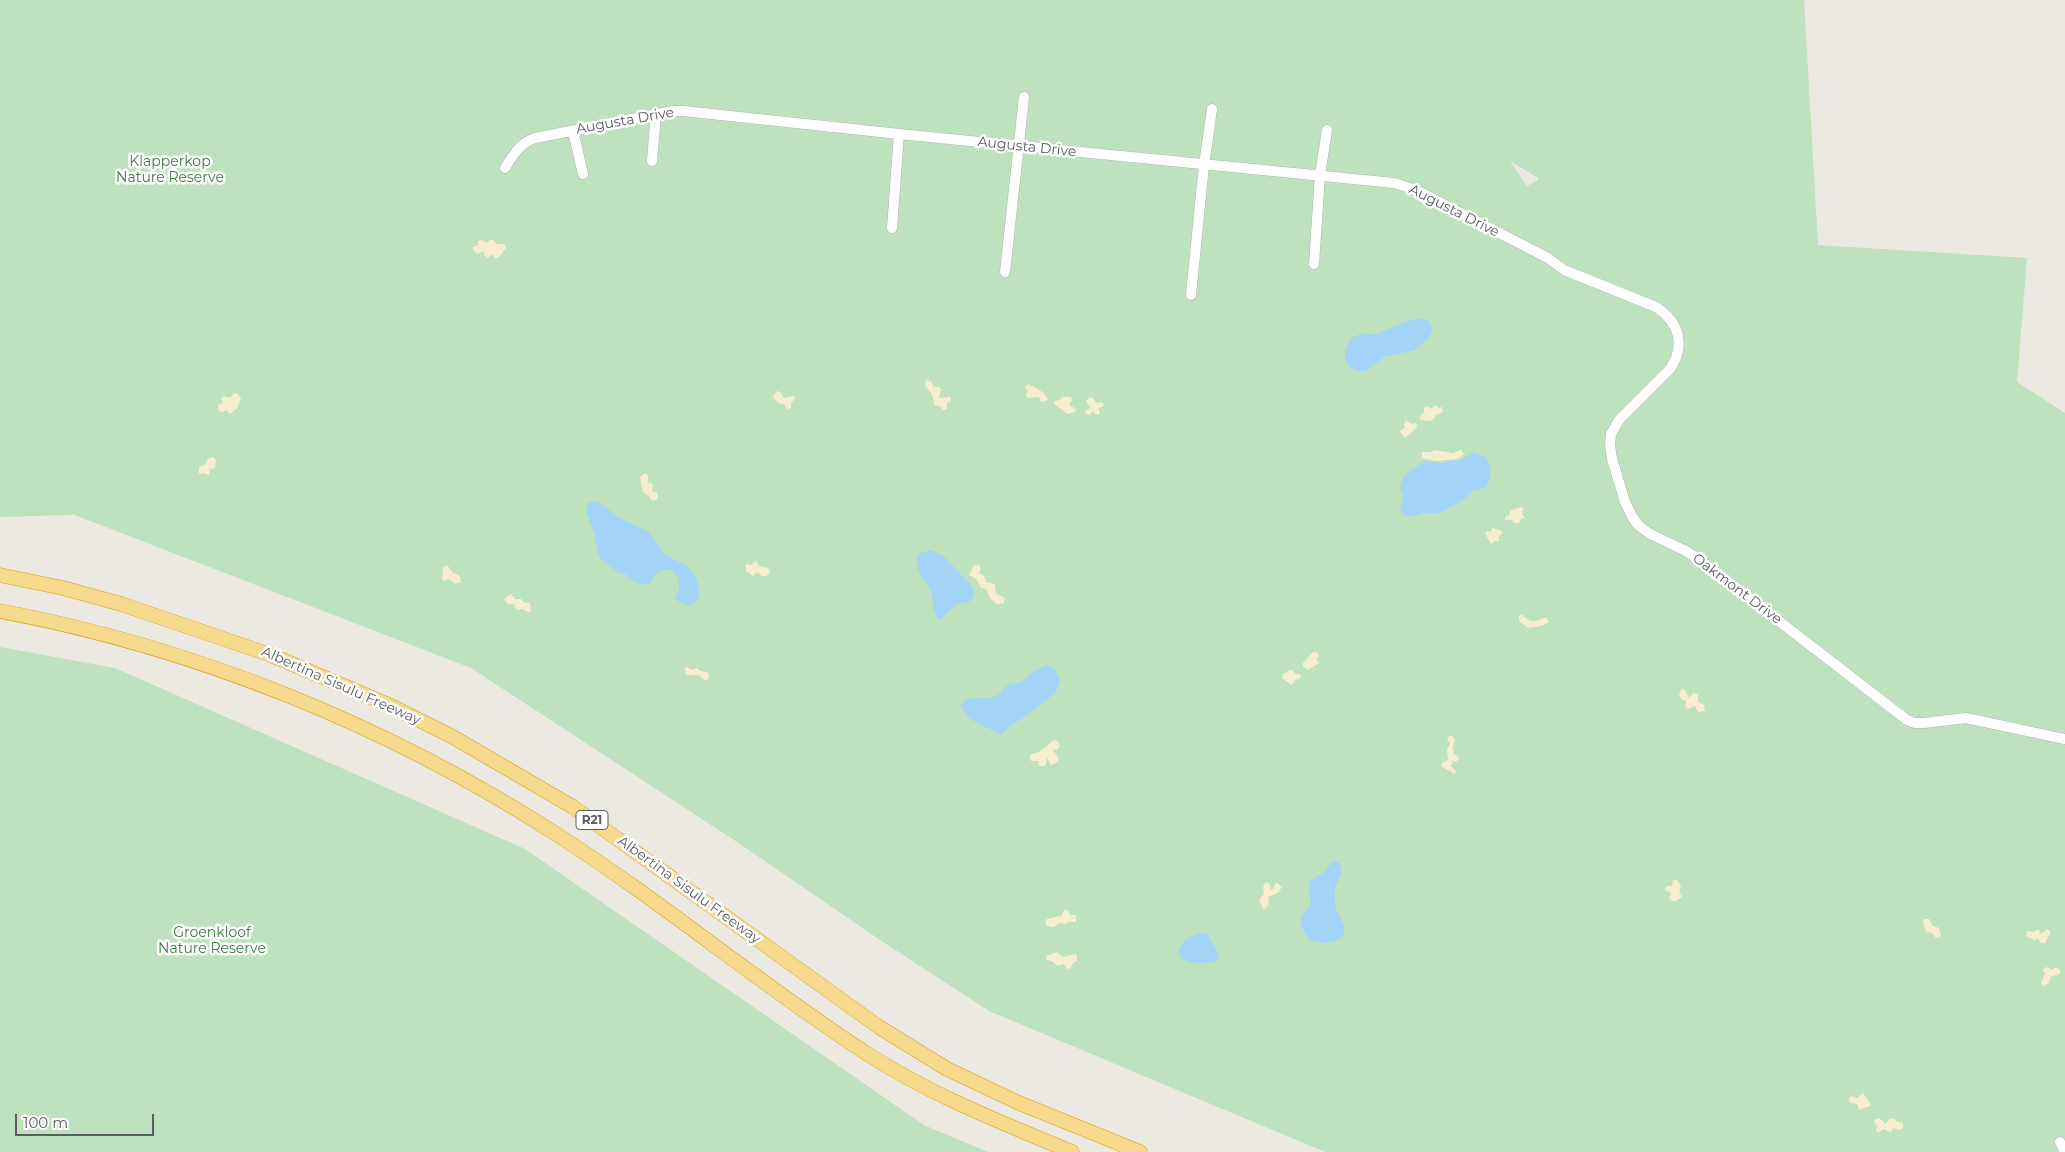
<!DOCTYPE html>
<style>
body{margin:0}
#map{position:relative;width:2065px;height:1152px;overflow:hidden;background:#ebe9e1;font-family:Montserrat,sans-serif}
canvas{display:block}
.scale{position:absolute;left:15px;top:1114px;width:139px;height:22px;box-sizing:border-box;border:2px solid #595d61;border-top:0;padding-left:6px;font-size:15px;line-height:18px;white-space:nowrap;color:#595d61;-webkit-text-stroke:4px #fff;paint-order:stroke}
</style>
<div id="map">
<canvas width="2065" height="1152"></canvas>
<div class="scale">100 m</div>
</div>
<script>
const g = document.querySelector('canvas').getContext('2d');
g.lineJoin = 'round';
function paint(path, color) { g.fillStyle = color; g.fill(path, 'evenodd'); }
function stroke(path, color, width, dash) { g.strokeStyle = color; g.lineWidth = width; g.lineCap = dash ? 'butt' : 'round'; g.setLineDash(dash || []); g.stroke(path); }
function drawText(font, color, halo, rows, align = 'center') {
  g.font = font + ' Montserrat,sans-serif'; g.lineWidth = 5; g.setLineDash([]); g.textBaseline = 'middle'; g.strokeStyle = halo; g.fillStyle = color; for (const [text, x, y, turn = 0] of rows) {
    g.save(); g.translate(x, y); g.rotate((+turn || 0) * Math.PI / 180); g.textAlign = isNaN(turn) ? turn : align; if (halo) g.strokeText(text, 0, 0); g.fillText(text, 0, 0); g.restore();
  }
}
const green = new Path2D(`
 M0,0H1804L1818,245L2027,258L2017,382L2065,413V1152H1325L989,1011L880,940L737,842L471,668L72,514L70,515L0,517ZM1510,161L1538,178V180L1527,186Z
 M0,647L115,668L525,849L924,1125L988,1152H0Z`);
const sand = new Path2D(`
 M493,239L496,244H504L506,248L498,258H495L492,254L488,258L484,255V251L478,254L474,251L473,247L478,245V241L482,240L486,243Z
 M926,380L931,381L934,387H939L941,389L939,398L950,397L951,400L947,404V409L943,410L940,406L934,405C934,395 930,392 925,385Z
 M1028,384C1035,388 1045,391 1048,400L1041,402L1039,397L1028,398L1026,395L1028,391L1025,387Z
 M777,391L781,393L784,398L794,396L795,399L791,403V408L787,409L784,404H780L773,398V396Z
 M234,393L238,394L241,399L237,408L230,414L226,410L223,412L219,411L218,405L223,403L221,398L224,396L230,398Z
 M1063,397H1071L1072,400L1069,405L1076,409L1075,412L1068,414L1054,404L1055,401L1059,400Z
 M1090,397L1093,398L1096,403L1101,402L1104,404L1103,407L1098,408L1100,413L1098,415L1095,414L1093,411L1089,415L1085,413L1086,410L1091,408L1086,401Z
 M1435,405L1439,408L1442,407L1443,412L1436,415L1432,421L1420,420L1419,418L1424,413V408L1428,406L1431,409Z
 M1406,420L1411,424L1416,423L1417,427L1405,438L1399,431L1405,428L1404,424Z
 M1434,450L1453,453L1461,450L1464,454L1458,459L1436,461L1422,458V452H1431Z
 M213,457L216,460L215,468L210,469L209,475L203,473L199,474V467L205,465L208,459Z
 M645,473L648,475V483L653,484L652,491L657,493L658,498L655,501L651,500L649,496L643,492L640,477Z
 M1521,507L1524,509L1522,514L1525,518L1521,519L1519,523H1515L1512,520H1505V517L1509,515L1511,510Z
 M1492,528L1500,530L1503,533L1499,536V541H1495L1491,544L1485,533L1487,531L1491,532Z
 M756,560L759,566L768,568L770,572L767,576H762L757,572L753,576L746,571V564L752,565Z
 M447,565L453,573L460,576L461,582L455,584L449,579L444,581L442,579L443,567Z
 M979,565L981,568L979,573L984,576L986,582L995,584L996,594L1005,598L1004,603L997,604C991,600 988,597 987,589L981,588L976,579L969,575L973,566Z
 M511,594L515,599H521L525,603H530L531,611L529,613L523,609L517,610L514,604H508L504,599Z
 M1522,614C1528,623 1538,622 1546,617L1549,622L1541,626L1528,628L1519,621V616Z
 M1313,652L1318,653L1319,656L1316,659L1319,663L1308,670L1303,666V663Z
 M687,667L692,670L697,668L700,671L708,672L709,678L706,681L698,675H687L684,669Z
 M1290,670H1293L1295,674H1300L1301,678L1295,680L1292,685L1282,678L1283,674Z
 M1682,689L1685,690L1689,698L1693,693L1698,694V702L1704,705L1705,711L1698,712L1695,706L1688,709L1685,706L1686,701L1681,699L1679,694Z
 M1452,735L1455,740L1453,747L1454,754L1458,756L1459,759L1456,762L1452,760L1453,764L1450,765L1456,771L1455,774L1441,766L1442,763L1448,760L1447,750L1450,744L1447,738Z
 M1054,740L1057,741L1060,746L1058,749L1053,750L1059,759L1056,763L1051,765L1047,758L1045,766H1039L1038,761H1031L1030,758L1031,754L1039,752Z
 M1673,880H1677L1681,886L1679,891L1682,897L1674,902L1669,898L1671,893L1665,890L1666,886H1672Z
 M1266,882L1270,884L1271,890L1273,889L1275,884L1277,883L1282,887L1278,893L1268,897L1269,904L1265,909L1263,908L1259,900L1264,894L1263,887Z
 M1065,909L1069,911L1070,915H1076V922H1068L1065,924L1059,923L1054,927L1047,926L1045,923L1047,919L1061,916Z
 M1924,919H1929L1933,926L1939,928L1941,936L1936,938L1932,933L1926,932L1923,922Z
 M2038,929L2041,934L2047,929L2051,932L2045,943H2041L2038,939L2034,940L2026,936L2027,931L2034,932Z
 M1057,952L1063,957L1075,954L1077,956V961L1073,963L1070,969L1066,968L1064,964L1058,966L1052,961L1047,960L1046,956Z
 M2048,967L2052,970L2054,968H2058L2061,972L2058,975L2051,976L2049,983L2044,986L2041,983L2045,973L2042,969Z
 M1863,1093L1871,1104L1869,1107H1866L1859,1110L1857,1104L1850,1103L1849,1098L1852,1096L1857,1098Z
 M1879,1118L1886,1124L1889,1119L1894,1118L1897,1122L1903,1123V1128L1899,1130L1894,1128L1890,1132L1884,1129L1878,1133L1876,1129L1878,1126L1875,1124L1874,1120Z`);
const water = new Path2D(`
 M1418,318L1428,321L1433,328L1430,337L1415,350L1384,357L1366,371H1359L1351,368L1345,361V348L1351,338L1363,333L1376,335L1396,325Z
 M1474,452L1486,457C1491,467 1493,477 1486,487L1479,490H1474L1459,503L1439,513H1423L1416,516H1405L1400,509L1403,497L1400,488L1402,480L1406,474L1424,461L1441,463L1451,460L1458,461Z
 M594,501L600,503L620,518L648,531L664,553L671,558L686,565L696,578L699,589V598C691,607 683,607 675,598L679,590V579L671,570L665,569L656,573L651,583L647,585L636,583L625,574L617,572L599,557L594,533L586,512L588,503Z
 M930,550L941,554L972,586L974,596L968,603L956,604L940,619L937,618C933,610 933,603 932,594C929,580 913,578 918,554Z
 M1047,665L1054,668L1060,681L1056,692L1034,710L1010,726L1001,735C996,733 994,730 990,729C978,724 967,719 961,706C969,690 986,703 998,695C1001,694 1003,689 1006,686L1021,682L1033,672Z
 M1332,862H1339C1344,873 1338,879 1335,888C1334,893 1335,899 1335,904C1336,915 1346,922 1344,933C1337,946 1322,943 1310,941L1301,926L1302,916L1311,903L1309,892L1310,881L1324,872Z
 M1207,933L1216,949L1219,960C1207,965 1192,965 1181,958L1179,952C1183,938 1194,933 1207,933Z`);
const minor = new Path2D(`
 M573,131L583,174
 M652,161L656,114
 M505,168C513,155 520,143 535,138L673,111H683L899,134L1394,183L1416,190L1548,258L1564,270L1656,307C1679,322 1686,345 1670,369L1619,420L1611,434L1610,445L1612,459L1625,502L1633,518L1638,525L1650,534L1686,551L1705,564L1907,720L1915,723H1924L1966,718L2065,739
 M892,228L899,134
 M1314,264L1320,175L1327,130
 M1005,272L1024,97
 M1191,295L1204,165L1212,109
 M2060,1142L2065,1152`);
const highway = new Path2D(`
 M0,575L63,588L121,604L271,655L391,706L453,737L573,807L879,1027L947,1069L1019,1103L1140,1152
 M0,611C197,648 388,726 556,834C664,903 762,986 869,1055C933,1096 1003,1123 1072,1152`);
const shields = [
 [592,820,32]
];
const shieldNames = [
 ["R21",592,820]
];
const streetNames = [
 ["Augusta Drive",625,121,-10],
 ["Augusta Drive",1027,147,6],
 ["Augusta Drive",1454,211,27],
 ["Oakmont Drive",1737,589,37],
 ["Albertina Sisulu Freeway",341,686,24],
 ["Albertina Sisulu Freeway",689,890,36]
];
const parkNames = [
 ["Klapperkop",170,162],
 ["Nature Reserve",170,178],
 ["Groenkloof",212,933],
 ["Nature Reserve",212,949]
];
paint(green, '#bfe2be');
paint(sand, '#f7eed0');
paint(water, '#a4d4f8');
stroke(minor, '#b1b4b8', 11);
stroke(highway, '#dc9c10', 15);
stroke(minor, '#fff', 10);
stroke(highway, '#f5da8e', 14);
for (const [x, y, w] of shields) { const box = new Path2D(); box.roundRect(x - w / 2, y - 9.5, w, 19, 4); g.fillStyle = '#fff'; g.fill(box); stroke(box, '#595d61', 1); }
drawText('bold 12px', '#595d61', null, shieldNames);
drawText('14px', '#595d61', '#fff', streetNames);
drawText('14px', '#3a7f3d', '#fff', parkNames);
</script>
